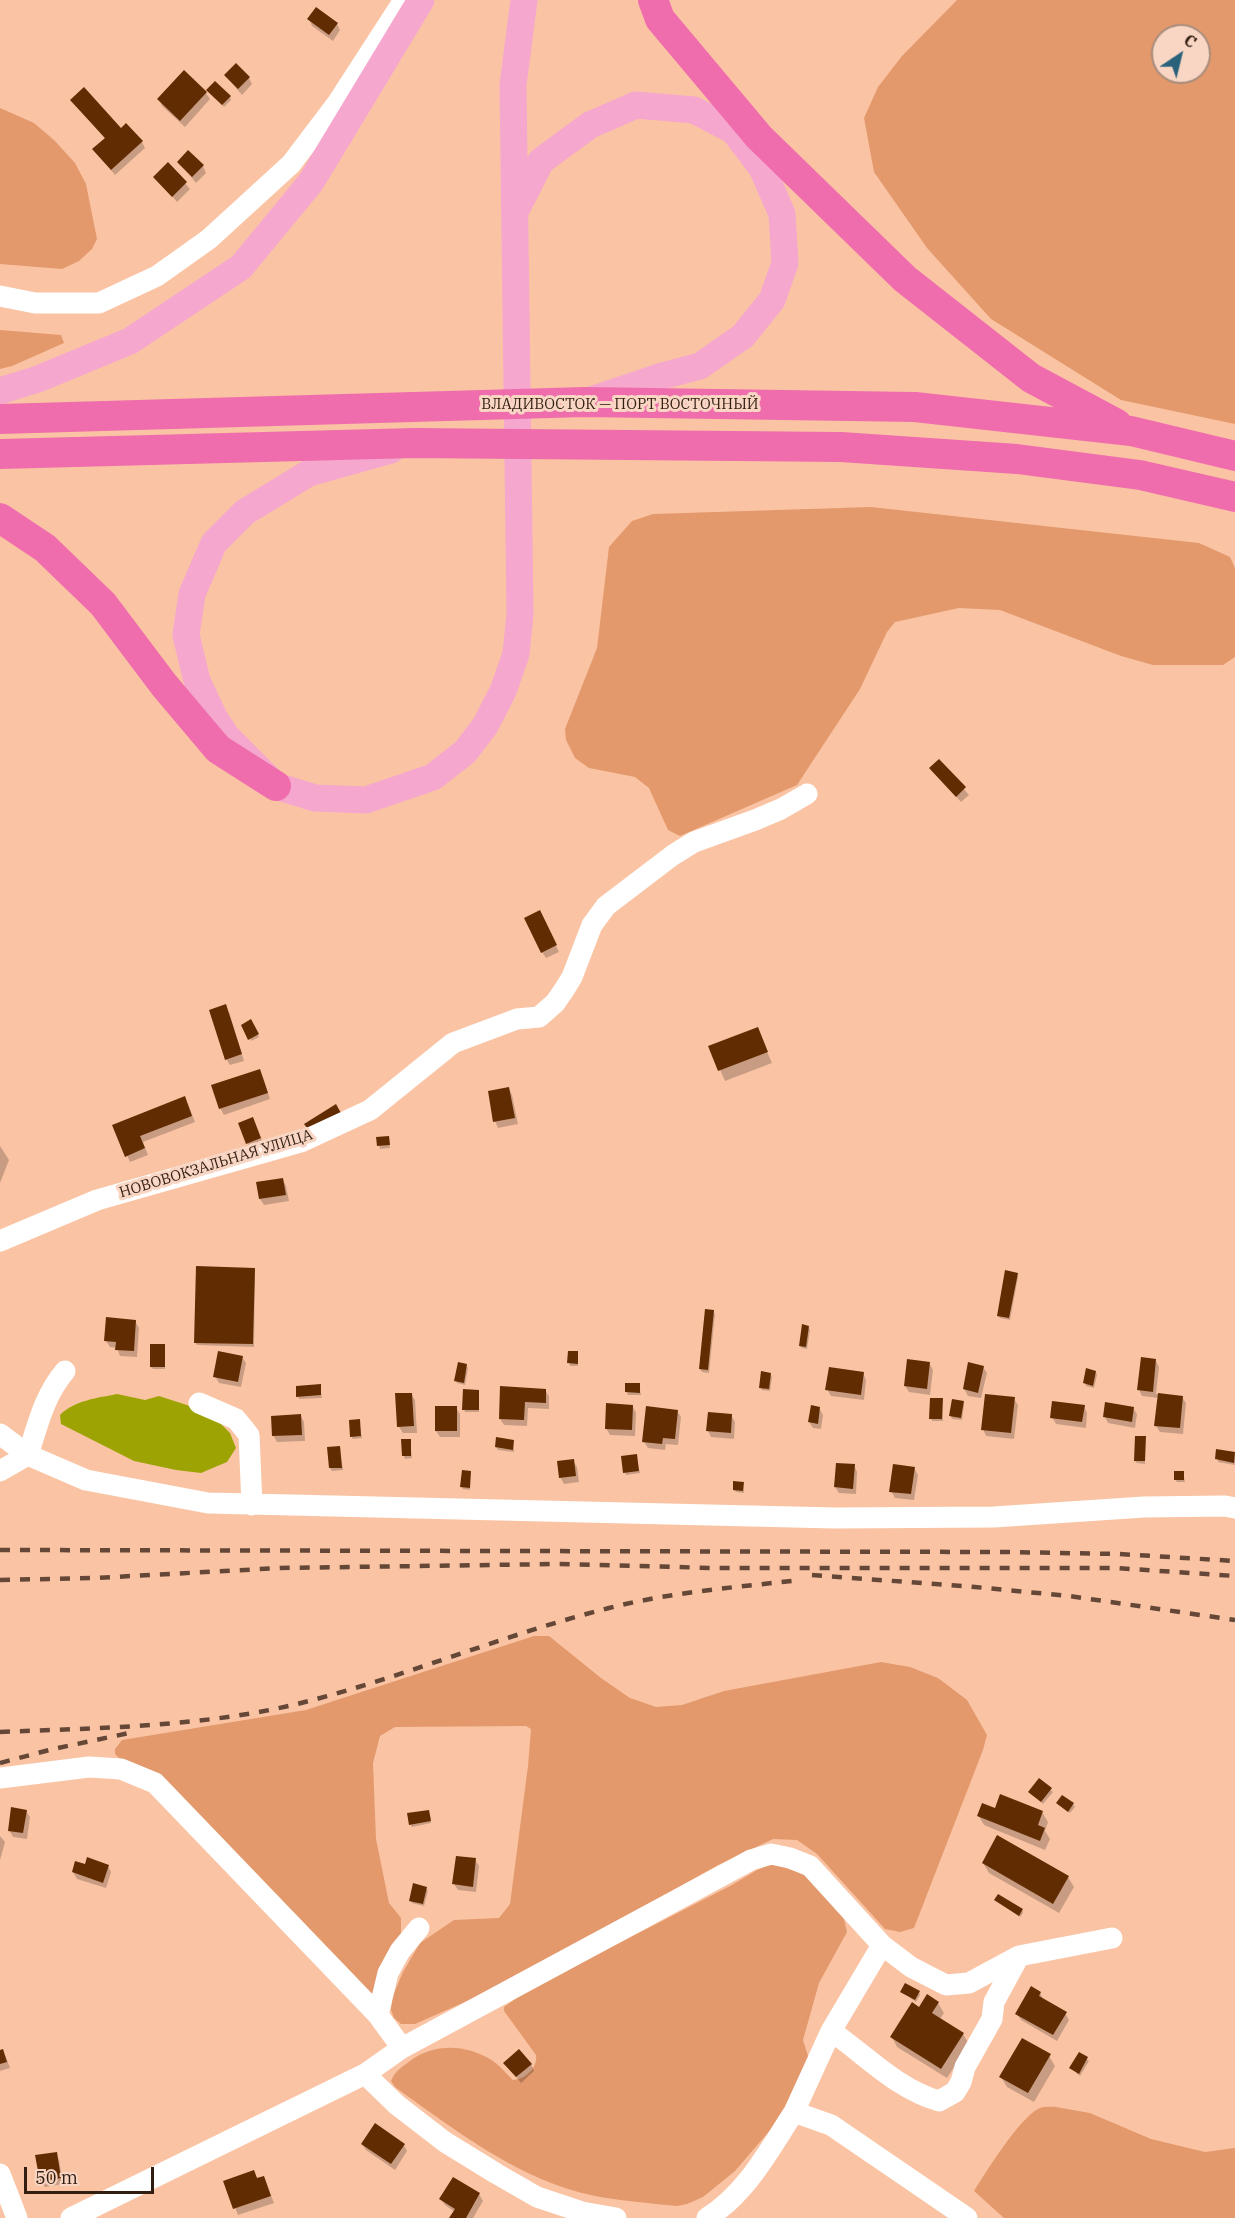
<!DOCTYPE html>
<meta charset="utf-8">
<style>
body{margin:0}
#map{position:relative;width:1235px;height:2218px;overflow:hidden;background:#fac4a4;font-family:"IBM Plex Serif",serif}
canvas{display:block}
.north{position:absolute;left:1151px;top:24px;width:60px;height:60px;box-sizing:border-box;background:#f8d6c3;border:2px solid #a98c7c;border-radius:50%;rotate:35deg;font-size:16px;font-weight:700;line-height:24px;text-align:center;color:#321e11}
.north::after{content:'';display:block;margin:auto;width:21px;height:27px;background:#2a627c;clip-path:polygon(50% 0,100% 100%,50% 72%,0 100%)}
.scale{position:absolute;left:24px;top:2167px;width:130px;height:27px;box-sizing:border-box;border:3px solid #321e11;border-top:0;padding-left:8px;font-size:18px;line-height:21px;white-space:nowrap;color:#321e11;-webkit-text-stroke:4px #f8d6c3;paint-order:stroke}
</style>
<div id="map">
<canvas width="1235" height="2218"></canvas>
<div class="north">С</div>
<div class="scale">50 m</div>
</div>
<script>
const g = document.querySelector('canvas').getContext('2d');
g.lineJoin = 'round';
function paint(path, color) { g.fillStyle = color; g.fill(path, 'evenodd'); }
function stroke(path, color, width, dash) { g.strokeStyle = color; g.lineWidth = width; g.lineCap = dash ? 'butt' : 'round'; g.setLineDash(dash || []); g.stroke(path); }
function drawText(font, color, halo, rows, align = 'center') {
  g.font = font + ' "IBM Plex Serif",serif'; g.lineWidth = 6; g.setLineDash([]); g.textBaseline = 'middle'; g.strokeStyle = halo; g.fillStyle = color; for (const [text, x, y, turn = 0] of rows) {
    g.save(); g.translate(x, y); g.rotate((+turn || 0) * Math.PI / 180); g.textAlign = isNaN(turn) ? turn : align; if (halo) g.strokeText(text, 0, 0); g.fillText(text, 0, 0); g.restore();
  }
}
const green = new Path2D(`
 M957,0H1235V424L1121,400L991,319L927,248L874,172L864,118L878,87L902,56ZM1163,36H1199V72H1163Z
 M0,108L34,123L54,140L75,163L86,184L97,239L92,249L79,261L62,269L0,264Z
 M0,330L61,335L64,343L12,366L0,369Z
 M871,507L1199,543L1230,557L1235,568V657L1223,665H1153L1121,656L1000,610L959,608L895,622L887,632L860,689L797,785L680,836L668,830L649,788L635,777L589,768L575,758L566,740L565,729L597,648L609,547L632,521L653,514Z
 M534,1636H549L601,1678L630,1698L656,1707L682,1705L724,1691L881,1662L910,1667L938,1678L967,1700L987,1735L983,1750L914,1928L900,1932L885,1929L817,1854L797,1840L773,1839L718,1865L508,1983L415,2024H401L394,2018L391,2010L392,1998L403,1972L420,1943L454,1920L499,1918L510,1904L528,1766L531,1729L526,1726L395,1727L380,1736L373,1763L376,1839L389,1903L401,1918V1934L372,1994H369L115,1754V1749L122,1740L306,1710Z
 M772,1864L804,1873L844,1919L847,1932L819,1983L803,2040L809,2059L790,2107L735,2171L703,2197L687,2204L677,2206C649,2203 621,2201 595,2196C520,2181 455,2130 395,2087L391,2081C395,2071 402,2067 410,2061C435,2043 466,2044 493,2061C500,2066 507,2074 513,2080C525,2079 538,2068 536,2055L504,2011V2007L528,1990L732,1885L757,1870Z
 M1056,2107L1090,2113L1151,2139L1205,2152L1235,2148V2218H1004L974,2191C986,2172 1019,2119 1038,2109C1043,2106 1051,2107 1056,2107Z`);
const water = new Path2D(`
 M117,1394L145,1400L159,1396L193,1407L218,1421L230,1433L236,1448L227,1462L201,1473L176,1470L134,1461L61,1424L60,1415C75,1400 98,1398 117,1394Z`);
const shadow = new Path2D(`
 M309,19L337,24L340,30L333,41L312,26Z
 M184,73L206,93L210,99L185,127L162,106L159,99Z
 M225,75L249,78L252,84L242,95Z
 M210,92L230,97L231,100L224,107Z
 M72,100L142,142L145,148L115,175L94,149L105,139Z
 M179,162L203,166L206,173L196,183Z
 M168,164L190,189L177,202L155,177Z
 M939,761L969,795L961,802L931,769Z
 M543,919L559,952L546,958L542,952Z
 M229,1012L244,1061L230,1065L226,1059Z
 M250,1021L259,1037L251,1041L243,1025Z
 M757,1029L772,1063L725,1081L710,1047Z
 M263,1077L270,1099L224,1115L220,1108Z
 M509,1089L512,1095L518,1124L498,1128L495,1121Z
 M188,1104L195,1122L143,1142L148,1155L130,1162L114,1126Z
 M253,1119L264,1145L251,1149L247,1143Z
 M378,1139L389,1141L390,1148L380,1149Z
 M0,1146L9,1160L0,1183Z
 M283,1180L286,1186L289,1201L264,1205L260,1199Z
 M255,1270L254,1347L197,1345L195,1342Z
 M1017,1274L1018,1277L1010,1320L1000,1318L998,1316Z
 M713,1312L715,1314L709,1373L702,1372L700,1369Z
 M135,1321L139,1328L137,1357L120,1356L117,1348L110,1347L106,1341Z
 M808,1327L810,1330L807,1349L802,1348L800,1346Z
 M164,1346L165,1369H153L151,1367Z
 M577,1353L578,1366H570L569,1363Z
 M242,1357L246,1363L241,1387L219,1383L215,1376Z
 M1156,1361L1159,1367L1156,1394L1182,1397L1186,1403L1183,1434L1160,1432L1156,1426L1159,1398L1142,1396L1139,1390Z
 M929,1363L933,1370L930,1395L909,1392L905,1386Z
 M466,1366L468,1368L465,1385L457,1383L456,1380Z
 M983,1367L987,1373L981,1398L968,1396L964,1389Z
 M1096,1372L1097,1375L1094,1388L1086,1386L1085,1383Z
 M863,1373L866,1380L864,1400L831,1396L827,1389Z
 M770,1374L772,1377L770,1391L762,1390L760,1387Z
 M639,1385L641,1395H628L627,1392Z
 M320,1386L322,1398L299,1399L298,1396Z
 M502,1388L545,1390L549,1396V1409L528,1408L527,1426L504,1425L500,1419Z
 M479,1391V1412H465L464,1409Z
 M411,1394L415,1400L417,1433H403L399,1427L397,1395Z
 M1014,1399L1018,1405L1014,1439L986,1436L983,1429Z
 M942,1400L943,1421H932L931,1418Z
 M963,1402L964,1405L962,1420L952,1419L951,1416Z
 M1084,1406L1087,1413L1086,1428L1056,1424L1052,1417Z
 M633,1407L636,1413L635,1436L610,1435L606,1428Z
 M456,1408L460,1414V1437H440L436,1431Z
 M819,1408L823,1415L821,1429L813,1428L809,1422Z
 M1133,1408L1137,1414L1135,1428L1108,1423L1105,1417Z
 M677,1411L681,1417L678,1445L666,1444L665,1450L648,1448L644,1442Z
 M731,1415L735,1422L734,1439L711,1437L708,1431Z
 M301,1416L304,1422L305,1441L277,1442L273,1435Z
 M359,1421L362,1438L353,1439L351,1436Z
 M1145,1438V1464L1137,1463L1135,1461Z
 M410,1440L412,1458L405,1459L404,1456Z
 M513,1441L514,1452L498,1450L496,1447Z
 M340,1447L343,1470L332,1471L330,1468Z
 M1218,1451L1235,1454V1465L1218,1462Z
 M636,1456L640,1473L626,1475L625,1472Z
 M573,1461L577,1467L579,1482L564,1484L560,1477Z
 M854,1465L857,1472L856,1494L839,1493L835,1487Z
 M914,1468L918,1475L914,1500L895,1498L891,1491Z
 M470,1472V1490L463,1489L462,1487Z
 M1183,1473L1185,1482H1177L1175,1479Z
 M743,1483L744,1493L736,1492L734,1490Z
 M1040,1780L1053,1792L1043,1804L1030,1792Z
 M1058,1804H1073L1075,1807L1070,1813Z
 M996,1810L1042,1812L1048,1822L1045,1831L1050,1839L1045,1850L984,1825L978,1815Z
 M26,1811L30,1817L27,1839L13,1837L9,1830Z
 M430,1814L431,1823L412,1827L410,1824Z
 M0,1836L5,1842L0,1860Z
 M475,1860L479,1866L476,1892L458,1890L454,1884Z
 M983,1863L1068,1877L1074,1887L1059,1913L989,1873Z
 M86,1866H108L111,1872L106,1888L77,1879L73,1872Z
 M426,1888L428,1891L424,1906L412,1903L410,1900Z
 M996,1900L1022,1910L1023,1913L1020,1917Z
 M902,1992H919L920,1995L916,2002Z
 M1040,1993L1044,2001L1065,2013L1069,2020L1057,2041L1021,2020L1017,2014Z
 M938,2003L944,2013L940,2019L963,2034L969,2044L947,2078L897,2047L892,2037L919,2009Z
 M0,2051H2L6,2057L10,2068L0,2071Z
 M1079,2054L1089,2061L1080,2076L1071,2068Z
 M1049,2056L1055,2066L1034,2102L1007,2087L1001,2077Z
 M505,2063L531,2064L534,2071L521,2083Z
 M362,2144L404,2145L407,2151L395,2170L366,2150Z
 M56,2154L59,2160L63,2184L45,2187L41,2181Z
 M264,2177L274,2203L238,2215L225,2182Z
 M454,2179L479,2194L483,2201L473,2218H451L455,2212L445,2205L441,2199Z`);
const building = new Path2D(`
 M316,7L338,23L329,35L307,19Z
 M236,63L250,77L238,89L224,75Z
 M184,70L207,92L180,121L157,99Z
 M215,81L231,96L222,105L206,90Z
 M84,87L121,128L126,123L143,141L111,170L92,149L105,138L70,100Z
 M188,150L204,165L192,177L177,162Z
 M168,162L187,182L172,197L153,177Z
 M939,759L966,787L956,797L929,768Z
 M540,910L557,945L541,953L524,918Z
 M226,1004L242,1054L225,1060L209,1010Z
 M251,1019L259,1034L248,1040L241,1025Z
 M758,1027L768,1052L718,1071L708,1046Z
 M260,1069L268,1093L219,1109L211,1085Z
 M509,1087L515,1118L493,1122L488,1091Z
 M185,1096L192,1116L140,1136L145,1148L125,1157L112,1125Z
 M336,1104L341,1113L310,1132L304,1124Z
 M253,1117L261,1138L246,1144L238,1123Z
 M389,1136L390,1145L377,1146L376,1137Z
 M283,1178L286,1195L259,1199L256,1182Z
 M196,1266L255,1268L253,1344L194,1343Z
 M1005,1270L1018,1273L1009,1318L997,1316Z
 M705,1309L714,1310L708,1370L699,1369Z
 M106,1317L136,1320L134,1351L115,1350L116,1342L104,1341Z
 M802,1324L809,1326L806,1347L799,1346Z
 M150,1344H165V1367H150Z
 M218,1351L243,1356L238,1382L213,1377Z
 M568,1351H578V1364L567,1363Z
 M1141,1357L1156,1359L1153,1392L1137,1390Z
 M907,1359L930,1362L927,1389L904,1386Z
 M458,1362L467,1364L464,1383L454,1381Z
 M968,1362L984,1366L978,1393L963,1389Z
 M829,1367L864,1372L861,1395L825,1390Z
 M1086,1368L1096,1371L1093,1386L1083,1383Z
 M761,1371L771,1373L769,1389L759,1388Z
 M625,1383H640V1393L625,1392Z
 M321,1384V1395L296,1397V1386Z
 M500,1386L546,1389V1403L525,1402L524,1420L499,1419Z
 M463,1389L479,1390V1410H462Z
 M395,1393H412L414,1426L397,1427Z
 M1158,1393L1183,1396L1180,1428L1154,1426Z
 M985,1394L1015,1397L1011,1433L981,1430Z
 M930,1398H943L942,1419H929Z
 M952,1399L964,1401L961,1418L949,1416Z
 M1052,1401L1085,1405L1082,1422L1050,1418Z
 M1105,1402L1134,1407L1132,1422L1103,1417Z
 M606,1403L633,1405L632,1430L605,1429Z
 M811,1405L820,1407L818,1424L808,1422Z
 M435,1406H457V1431H435Z
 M646,1406L678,1410L675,1439L663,1438L662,1444L642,1442Z
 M708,1412L732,1414L731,1433L706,1431Z
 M301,1414L302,1435L272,1436L271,1416Z
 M360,1419L361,1436L350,1437L349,1420Z
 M1135,1436H1146L1145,1461H1134Z
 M496,1437L514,1440L513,1450L495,1447Z
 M401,1439H411V1456H402Z
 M340,1446L342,1468H329L327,1447Z
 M1216,1449L1235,1452L1234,1463L1215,1459Z
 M637,1454L639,1471L623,1473L621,1456Z
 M574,1459L576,1476L559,1478L557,1461Z
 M836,1463L855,1464L853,1489L834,1487Z
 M893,1464L915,1467L911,1494L889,1492Z
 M462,1470L471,1471L470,1488L460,1487Z
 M1174,1471H1184V1480H1174Z
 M733,1481L744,1482L743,1491L733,1490Z
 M1039,1778L1052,1788L1041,1802L1028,1792Z
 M1000,1794L1043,1811L1038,1825L1045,1828L1040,1841L977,1816L982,1803L995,1808Z
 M1062,1795L1074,1803L1068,1812L1056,1803Z
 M11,1807L27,1810L23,1833L8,1831Z
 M429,1810L431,1821L409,1825L407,1813Z
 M997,1835L1069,1876L1053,1904L982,1863Z
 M456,1856L476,1858L473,1887L452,1884Z
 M87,1857L109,1865L103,1883L72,1872L75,1861L85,1864Z
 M413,1883L427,1887L423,1904L409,1901Z
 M998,1894L1023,1909L1019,1916L994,1900Z
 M905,1983L920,1991L915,2000L900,1992Z
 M1031,1986L1041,1992L1039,1996L1067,2012L1053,2035L1015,2014Z
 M927,1994L939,2002L932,2013L964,2033L941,2069L890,2037L912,2002L919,2007Z
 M1022,2038L1051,2054L1028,2093L999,2077Z
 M3,2049L7,2062L0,2064V2050Z
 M519,2049L532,2064L516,2077L503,2063Z
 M1079,2052L1088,2057L1079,2074L1069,2068Z
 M375,2123L405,2144L391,2164L361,2144Z
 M57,2152L61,2178L40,2182L35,2155Z
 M254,2170L257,2178L264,2176L271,2196L233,2209L223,2181Z
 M453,2177L480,2193L466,2218H449L455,2209L439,2199Z`);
const minor = new Path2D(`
 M0,296L35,303H99L157,276L209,239L291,164L338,102L404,0
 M0,1241L97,1200L301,1142L370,1110L453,1043L517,1019L539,1017L555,1003L564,990L572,977L592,925L606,906L673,855L694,842L755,820L781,809L807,794
 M199,1403L236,1419L249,1435L252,1505
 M0,1434L28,1455L86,1480L208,1503L835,1518L994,1517L1144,1507L1225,1506L1235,1508
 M0,1471L28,1455C38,1424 44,1396 65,1371
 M0,1778L89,1767L121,1769L155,1783L378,2015L402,2048
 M378,2015L388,1973L400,1951L419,1928
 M831,2031C867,2056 897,2089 939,2101L955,2092L961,2082L965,2067L992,2019L994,2002L1019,1956
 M365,2074L402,2048L751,1860L771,1854L790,1858L810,1866L882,1945L911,1967L946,1985L969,1983L1019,1956L1112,1938
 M794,2112L831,2031L882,1945
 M0,2174L17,2218
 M71,2218L365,2074L397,2105L445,2142L497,2174L537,2197L582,2212L616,2218
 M707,2218C747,2193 769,2150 794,2112L831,2125L967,2218`);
const major = new Path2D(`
 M516,210L541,161L590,125L636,105L694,110L734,131L762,168L782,214L785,263L772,300L743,336L700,366L662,376L591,400
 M0,391L38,379L130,341L241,267L311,182L421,0
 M391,450L309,473L245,512L214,543L192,594L186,635L197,681L215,719L228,738L276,786L315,798L366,800L433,777L465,752L485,726L503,691L516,654L520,614L513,85L524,0`);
const highway = new Path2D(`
 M653,0L660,19L759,137L905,279L1031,378L1117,424
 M0,419L585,402L915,407L1131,431L1235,456
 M0,454L414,443L841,447L1017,459L1140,475L1235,497
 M0,518L45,548L103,604L164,685L218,749L276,786`);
const rail = new Path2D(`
 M0,1550L1006,1552L1119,1554L1235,1561
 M812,1575L975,1587L1069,1596L1235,1620
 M0,1580L95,1578L280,1568L558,1564L714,1568H1116L1235,1576
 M0,1732C97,1728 198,1727 293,1705C400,1679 502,1635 609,1608C672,1592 737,1587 801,1580
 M0,1763L53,1749L134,1732`);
const streetNames = [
 ["ВЛАДИВОСТОК — ПОРТ ВОСТОЧНЫЙ",620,405],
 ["НОВОВОКЗАЛЬНАЯ УЛИЦА",216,1164,-17]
];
paint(green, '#e3996b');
paint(water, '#9ea304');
paint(shadow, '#0003');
paint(building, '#612c02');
stroke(minor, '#fff', 21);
stroke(major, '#f5a7ce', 27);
stroke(highway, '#ef6dad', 30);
stroke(rail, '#644736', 4.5, [10, 10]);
drawText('15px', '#321e11', '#f8d6c3', streetNames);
</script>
